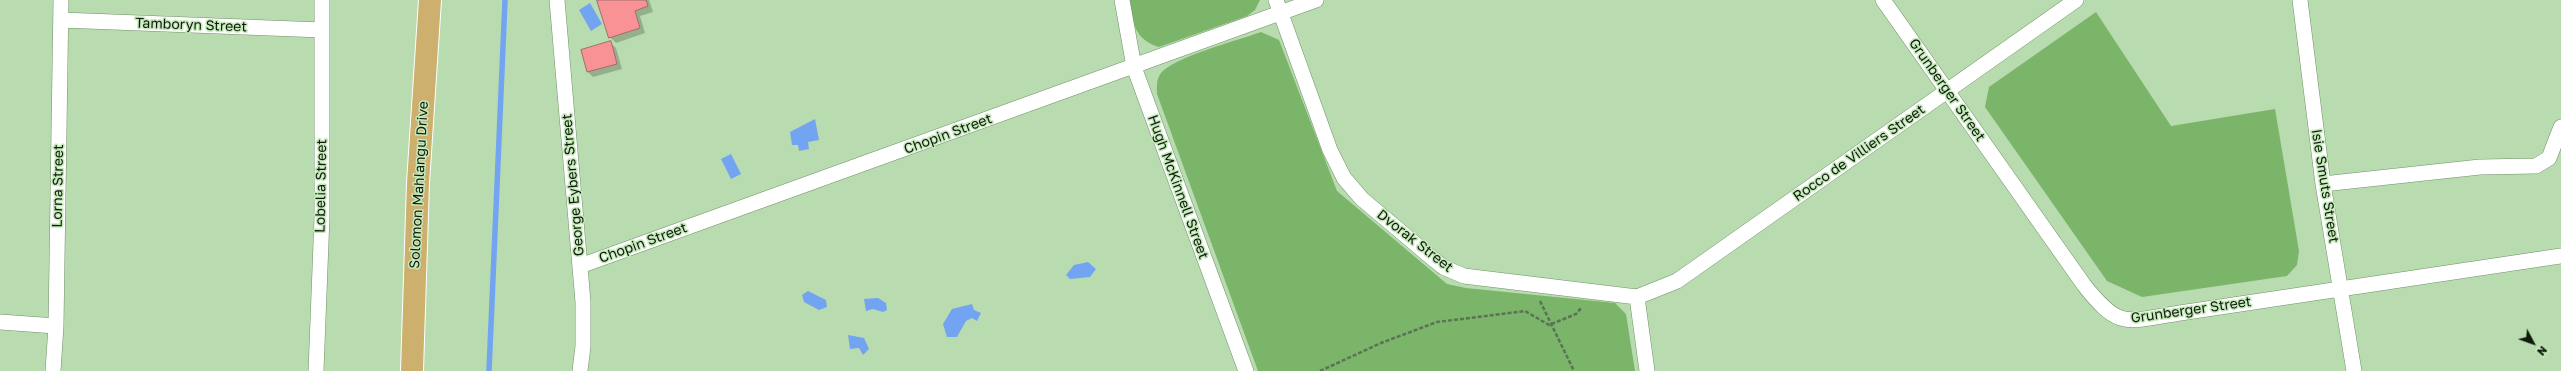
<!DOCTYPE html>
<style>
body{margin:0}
#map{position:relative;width:2561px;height:371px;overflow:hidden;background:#b9dbb0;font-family:"Golos Text",sans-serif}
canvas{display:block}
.north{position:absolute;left:2513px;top:323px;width:40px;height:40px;-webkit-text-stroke:3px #c6e9bc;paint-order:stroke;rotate:131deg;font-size:11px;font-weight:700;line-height:16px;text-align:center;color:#0e1b0b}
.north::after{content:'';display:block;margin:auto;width:14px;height:18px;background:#0e1b0b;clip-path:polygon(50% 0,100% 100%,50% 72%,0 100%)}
</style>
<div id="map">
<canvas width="2561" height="371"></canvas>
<div class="north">N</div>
</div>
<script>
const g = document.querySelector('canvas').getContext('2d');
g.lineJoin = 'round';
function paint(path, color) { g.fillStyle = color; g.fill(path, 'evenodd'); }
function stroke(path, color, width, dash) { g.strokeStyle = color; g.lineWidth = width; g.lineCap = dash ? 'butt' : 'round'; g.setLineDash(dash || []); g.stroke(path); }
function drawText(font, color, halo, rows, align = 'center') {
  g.font = font + ' "Golos Text",sans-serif'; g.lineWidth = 3; g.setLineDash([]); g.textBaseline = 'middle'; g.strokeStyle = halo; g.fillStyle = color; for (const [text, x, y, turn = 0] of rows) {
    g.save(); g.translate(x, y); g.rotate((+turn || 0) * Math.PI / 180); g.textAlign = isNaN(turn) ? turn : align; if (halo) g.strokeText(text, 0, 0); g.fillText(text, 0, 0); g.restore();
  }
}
const green = new Path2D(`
 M1129,0H1260L1255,10L1247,16L1159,47C1134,39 1133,23 1129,0Z
 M2096,12L2171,126L2275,109L2299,251L2297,265L2287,276L2142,297L2107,281L1985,107L1989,87Z
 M1261,32L1279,40L1337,191L1447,284L1466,288L1615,303L1626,314L1635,371H1258L1157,94C1157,88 1156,79 1161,73C1174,57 1239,40 1261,32Z`);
const water = new Path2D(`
 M590,3L602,24L591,31L579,10Z
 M815,119L819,140L808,142L809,149L799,151L798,145H792L790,132Z
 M731,154L741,174L731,179L721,159Z
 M1088,262L1096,269L1090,277L1070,279L1066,275L1074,265Z
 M808,291L826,300L827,307L819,310L804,302L802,295Z
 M878,298L886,303L887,310L883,312L873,309L866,311L864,299Z
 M972,304L974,310L981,313L977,321L972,318L966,321L957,337H947L943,324L952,309Z
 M848,335L864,338L869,349L863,355L859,348L850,349Z`);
const shadow = new Path2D(`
 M598,0H649L653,12L640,16L645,33L616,43L610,37Z
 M611,43L616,48L622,69L593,77L588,72Z`);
const stream = new Path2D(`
 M489,371L505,0`);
const building = new Path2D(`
 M597,0H646L648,6L635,11L640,28L609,38Z
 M611,41L617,64L587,72L581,50Z`);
const path = new Path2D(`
 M1540,301L1574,371
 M1320,371L1381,343L1437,322L1525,311L1549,325L1576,314L1582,307`);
const minor = new Path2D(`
 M557,0L583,302V346L580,371
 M1122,0L1134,67L1246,371
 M1276,0L1330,150L1344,178L1362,199L1432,258L1443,267L1464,276L1637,297L1677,281L2076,0
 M1883,0L2084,285C2120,331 2127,321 2180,313L2561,256
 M2300,0L2323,184L2354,371
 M61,20L322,30
 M2323,184L2480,167L2536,166L2549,158L2561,127
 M580,266L1316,0
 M1637,297L1647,371
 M0,322L56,326
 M53,371L56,326L61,0
 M316,371L322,217V0`);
const primary = new Path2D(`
 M412,371L418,183L430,0`);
const streetNames = [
 ["Tamboryn Street",191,25,2],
 ["Grunberger Street",1947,90,55],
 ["Chopin Street",948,134,-20],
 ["Rocco de Villiers Street",1859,153,-35],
 ["Solomon Mahlangu Drive",419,185,-87],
 ["George Eybers Street",573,185,-95],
 ["Lorna Street",58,186,-89],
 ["Lobelia Street",321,186,-89],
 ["Isie Smuts Street",2325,186,81],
 ["Hugh McKinnell Street",1178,187,70],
 ["Dvorak Street",1415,241,38],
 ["Chopin Street",643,243,-20],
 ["Grunberger Street",2191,310,-8]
];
paint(green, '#7ab56a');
paint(water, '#73a4f1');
paint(shadow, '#0003');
stroke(stream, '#73a4f1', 5.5);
paint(building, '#f89294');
stroke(building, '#a26b6c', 1);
stroke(minor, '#719168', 16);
stroke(primary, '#fff', 24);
stroke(path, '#5c7256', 2.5, [4, 2]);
stroke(minor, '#fff', 15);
stroke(primary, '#ceb06e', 22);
drawText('14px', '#0e1b0b', '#c6e9bc', streetNames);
</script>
